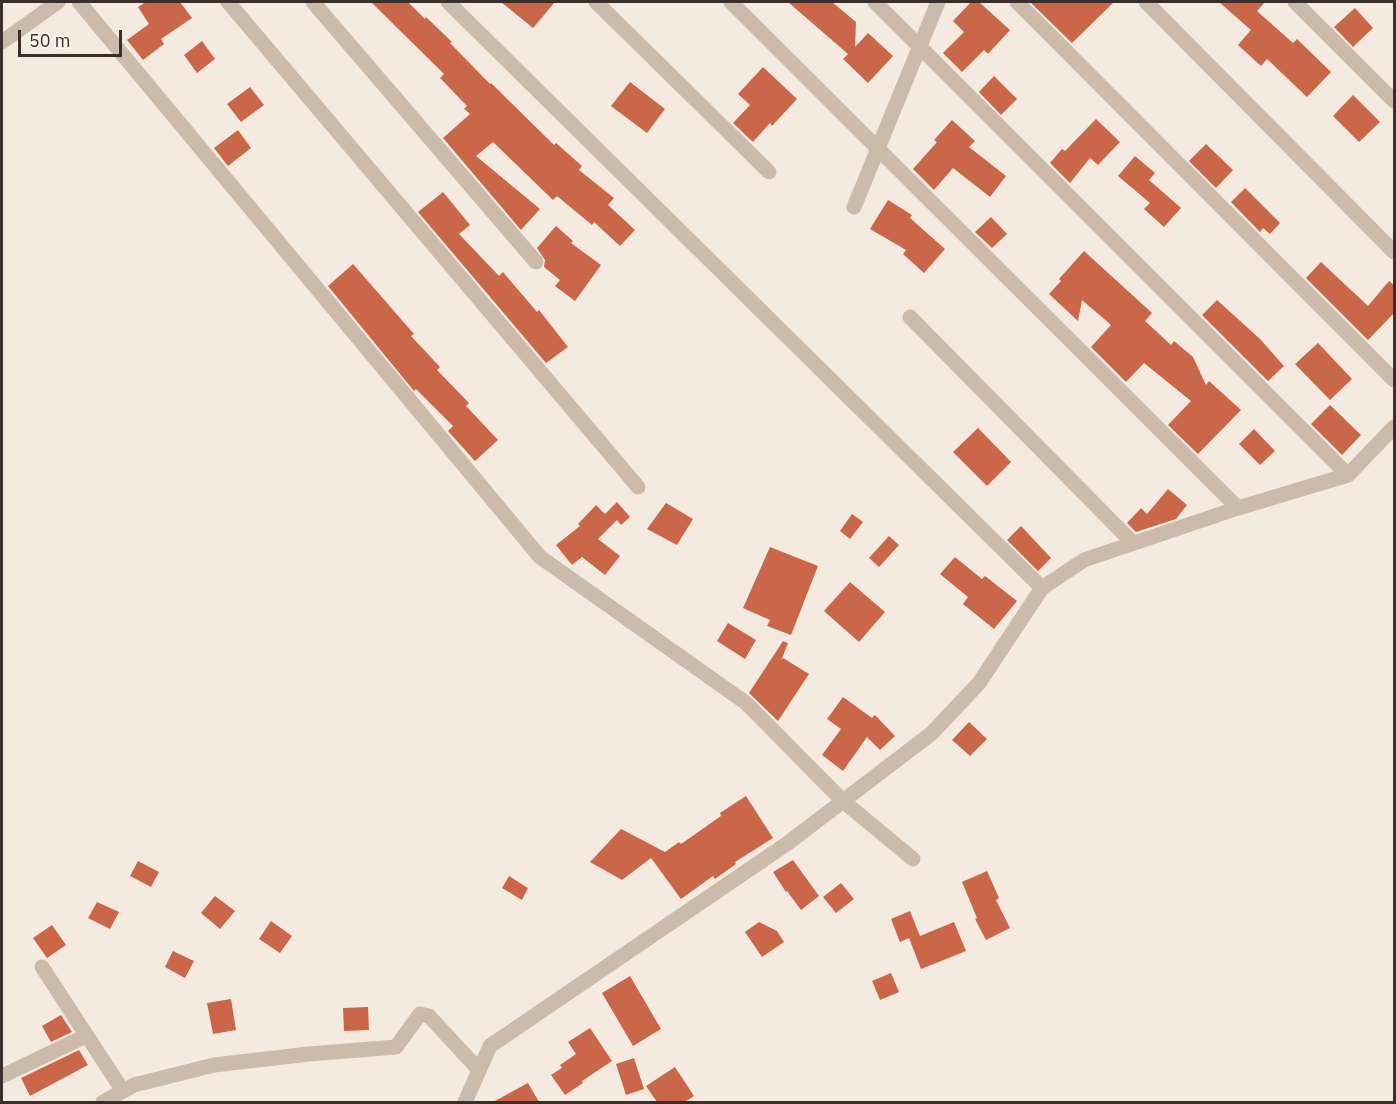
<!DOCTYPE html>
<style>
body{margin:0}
#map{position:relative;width:1396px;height:1104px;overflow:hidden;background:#f4eadf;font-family:"IBM Plex Sans",sans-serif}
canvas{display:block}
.frame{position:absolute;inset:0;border:3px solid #3a2f2a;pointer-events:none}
.scale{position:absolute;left:18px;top:30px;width:104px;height:27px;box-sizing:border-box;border:3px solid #3a2f2a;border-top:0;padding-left:8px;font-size:18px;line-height:21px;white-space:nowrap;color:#3a2f2a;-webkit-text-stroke:4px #fbf4ec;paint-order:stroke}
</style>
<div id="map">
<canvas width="1396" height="1104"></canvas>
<div class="frame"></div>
<div class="scale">50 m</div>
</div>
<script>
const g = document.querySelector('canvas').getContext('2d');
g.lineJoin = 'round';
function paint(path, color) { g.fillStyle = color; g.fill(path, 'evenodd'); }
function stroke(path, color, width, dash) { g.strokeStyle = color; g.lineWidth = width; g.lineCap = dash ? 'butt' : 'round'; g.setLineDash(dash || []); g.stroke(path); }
const building = new Path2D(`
 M146,2H180L192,18L161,39L164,44L143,60L127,40L149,24L138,7Z
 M371,2H408L425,19L426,17L452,42L450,43L490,84L491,83L554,145L556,143L582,166L579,170L614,198L608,205L635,230L620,246L594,222L592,225L557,196L553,200L493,142L476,156L540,209L521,230L443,138L470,114L464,109L467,106L440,78L444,74Z
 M501,2H555L533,28Z
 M788,2H832L856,22L855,47L868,33L893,56L868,83L843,59L848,54Z
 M971,2H979L1010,30L988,54L984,50L962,72L943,53L964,32L953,21Z
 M1030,2H1114L1072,43Z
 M1219,2H1265L1257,11L1293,43L1297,39L1331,72L1307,97L1267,59L1261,66L1238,45L1251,30Z
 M1355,8L1373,28L1353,47L1334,27Z
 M202,41L215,59L197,73L184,55Z
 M763,67L797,99L772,126L770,123L753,142L733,123L750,105L738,94Z
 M994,76L1017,99L1001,115L979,92Z
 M630,82L665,109L647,133L611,106Z
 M250,87L264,105L241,122L227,104Z
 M1353,95L1380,122L1359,142L1333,116Z
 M1096,119L1120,142L1098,165L1090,158L1070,183L1050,163L1062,149L1065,151Z
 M952,120L975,141L969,147L1006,176L990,197L953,168L934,190L913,169L937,142L934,140Z
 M238,130L251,148L228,166L214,148Z
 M1206,144L1233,170L1216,188L1189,161Z
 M1135,156L1155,173L1149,180L1181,208L1164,227L1144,209L1150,203L1118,176Z
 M1245,188L1280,223L1270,234L1263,228L1260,232L1231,202Z
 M443,192L470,225L459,234L499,276L503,272L537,312L539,310L568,347L546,363L418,212Z
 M888,200L912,215L910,218L945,249L924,273L903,254L906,250L870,229Z
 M991,217L1007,234L992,248L975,232Z
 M556,226L573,241L571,243L601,265L575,301L555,286L560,280L544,267L545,260L537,248Z
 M1084,251L1152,313L1145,321L1171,345L1174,341L1193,357L1206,385L1209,381L1241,410L1198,454L1168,425L1191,401L1144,363L1126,382L1091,347L1111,325L1082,300L1078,321L1049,294L1061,281L1059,279Z
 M1321,262L1368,306L1389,281L1395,286V312L1368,340L1306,278Z
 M353,264L414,334L411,336L440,367L437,370L469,403L466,406L498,440L475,461L448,431L453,426L416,389L414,391L328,286Z
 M1217,300L1260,339L1284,366L1268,381L1202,315Z
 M1318,343L1352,379L1330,400L1295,364Z
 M1330,405L1361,435L1342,455L1311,424Z
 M978,428L1011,462L987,486L953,452Z
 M1254,429L1275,451L1260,465L1239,444Z
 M1168,489L1187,505L1176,519L1136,532L1127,523L1141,508L1147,514Z
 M617,502L630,517L621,525L617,520L598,539L620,556L605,575L582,557L572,565L556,545L580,526L578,524L596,505L605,514Z
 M666,503L693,519L677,545L647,529Z
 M852,514L863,522L850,539L840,531Z
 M1021,526L1051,558L1038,571L1007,540Z
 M889,536L899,545L879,567L869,558Z
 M770,547L818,566L791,635L767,626L770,620L743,608Z
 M955,557L982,579L985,576L1017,601L994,629L963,604L968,597L940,574Z
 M850,582L885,612L859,642L824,611Z
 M728,623L756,640L745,659L717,641Z
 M783,641L788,643L781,661L783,658L809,674L778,721L749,693Z
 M843,697L872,718L875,715L895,736L880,750L867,737L843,771L822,755L841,729L827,719Z
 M969,722L987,739L970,756L952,740Z
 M746,796L773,838L735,862L736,864L715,879L713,876L681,899L651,858L622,880L590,862L621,829L665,852L679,842L681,844L721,816L720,813Z
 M793,860L819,896L801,910L787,891L786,892L773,872Z
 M138,861L159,872L151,887L130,876Z
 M987,871L999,898L996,900L1010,928L986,940L975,919L977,918L962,882Z
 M509,876L528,888L522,900L502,888Z
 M841,883L854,899L836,913L823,897Z
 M215,896L235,911L220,929L201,913Z
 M97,902L119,912L110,929L88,918Z
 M910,911L920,936L954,922L966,951L921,969L909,938L900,942L891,919Z
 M271,921L292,936L280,953L259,939Z
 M759,922L777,931L784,942L762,957L745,932Z
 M52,925L66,945L47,958L33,938Z
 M173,951L194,961L185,978L165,967Z
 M891,973L899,992L880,1000L872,981Z
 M630,976L661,1029L633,1046L602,993Z
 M231,999L236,1030L213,1034L207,1003Z
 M368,1007L369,1030L344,1031L343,1008Z
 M61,1015L72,1032L51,1042L42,1026Z
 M590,1028L612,1061L582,1081L583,1083L565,1095L551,1075L562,1068L560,1065L576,1054L568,1042Z
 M79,1050L88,1065L30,1096L21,1078Z
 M634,1058L644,1089L626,1095L616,1064Z
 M675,1067L694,1096L685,1102H657L646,1086Z
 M528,1083L539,1102H493Z`);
const minor = new Path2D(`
 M79,2L540,557L746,703L843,801L913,859
 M228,2L638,487
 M313,2L536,262
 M448,2L1042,588
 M596,2L769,172
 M731,2L1238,508
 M875,2L1348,475
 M1017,2L1394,380
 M1146,2L1394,252
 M1295,2L1394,101
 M2,42L58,2
 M854,207L938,2
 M910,317L1133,543
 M42,967L123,1091
 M2,1076L86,1036
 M103,1102L134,1085L214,1065L309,1054L396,1047L420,1014L429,1016L479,1070
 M465,1102L490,1046L788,843L932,733L979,683L1042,588L1084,560L1238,508L1348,475L1394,427`);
paint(building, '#c96748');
stroke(minor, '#ccbaaa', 15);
</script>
